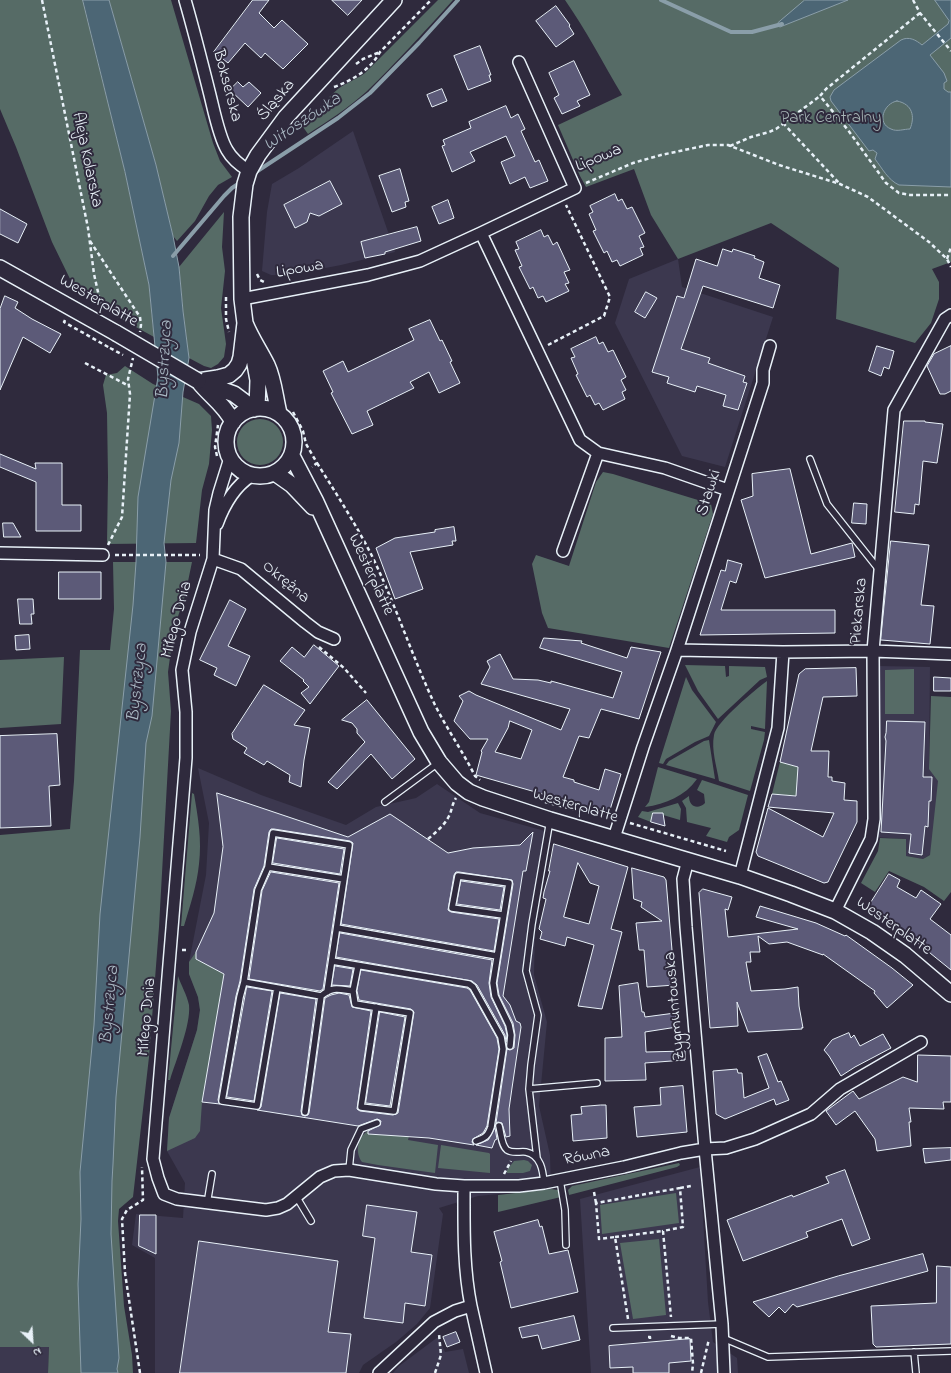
<!DOCTYPE html>
<meta charset="utf-8">
<style>
body{margin:0}
#map{position:relative;width:951px;height:1373px;overflow:hidden;background:#2f2a3d;font-family:"Indie Flower",sans-serif}
canvas{display:block}
.north{position:absolute;left:12px;top:1321px;width:40px;height:40px;-webkit-text-stroke:3px #2f2a3d;paint-order:stroke;rotate:155deg;font-size:11px;font-weight:700;line-height:16px;text-align:center;color:#e8f1f8}
.north::after{content:'';display:block;margin:auto;width:14px;height:18px;background:#e8f1f8;clip-path:polygon(50% 0,100% 100%,50% 72%,0 100%)}
</style>
<div id="map">
<canvas width="951" height="1373"></canvas>
<div class="north">N</div>
</div>
<script>
const g = document.querySelector('canvas').getContext('2d');
g.lineJoin = 'round';
function paint(path, color) { g.fillStyle = color; g.fill(path, 'evenodd'); }
function stroke(path, color, width, dash) { g.strokeStyle = color; g.lineWidth = width; g.lineCap = dash ? 'butt' : 'round'; g.setLineDash(dash || []); g.stroke(path); }
function drawText(font, color, halo, rows, align = 'center') {
  g.font = font + ' "Indie Flower",sans-serif'; g.lineWidth = 4; g.setLineDash([]); g.textBaseline = 'middle'; g.strokeStyle = halo; g.fillStyle = color; for (const [text, x, y, turn = 0] of rows) {
    g.save(); g.translate(x, y); g.rotate((+turn || 0) * Math.PI / 180); g.textAlign = isNaN(turn) ? turn : align; if (halo) g.strokeText(text, 0, 0); g.fillText(text, 0, 0); g.restore();
  }
}
const built = new Path2D(`
 M353,131L395,252L341,265L289,275H271L262,271L267,212L272,184L299,168Z
 M678,259L682,287L773,317L725,467L682,456L615,323L629,279Z
 M878,666L930,667L929,764H951L936,851L923,859L906,856V839L874,837Z
 M198,768L261,795L346,825L376,807L416,798L437,784L480,813L552,833L535,932L534,975L547,1022L539,1106L550,1155L551,1189L478,1196L439,1208L443,1214L430,1308L417,1324L396,1342L363,1365L359,1373H155V1258L132,1245L136,1214L183,1218L185,1183L167,1151L169,1118L197,1030L200,1010L198,997L189,974V962L206,875L209,823Z
 M700,1167L708,1302L713,1342L737,1358L738,1373H591L580,1199Z
 M438,1337L445,1352L463,1349L469,1373H393L399,1366Z
 M0,1347H49L48,1373H0Z`);
const green = new Path2D(`
 M0,0H83L125,172L149,285L154,337L109,312L72,283L52,242L16,147L0,109Z
 M109,0H171L213,143L220,161L232,177L218,185L209,196L195,221L177,241L173,236L156,165Z
 M438,0H453C425,31 396,63 366,92C348,108 328,121 308,134L303,127C314,114 325,100 338,89C346,83 357,79 365,73Z
 M565,0H951V262L932,269L939,282V299L931,323L915,343L836,319L839,268L771,223L678,259L651,215L634,169L586,187L580,176L558,125L622,95C603,63 586,30 565,0Z
 M224,212L222,247L225,271L221,308L226,344L224,357L218,364L211,368L204,366L189,358L183,311L179,267Z
 M125,366L153,384L199,404L211,416L212,430L209,464L202,490L196,543L107,544L108,477L107,413L103,385L106,375L117,373Z
 M237 442a23 23 0 1 1 46 0a23 23 0 1 1-46 0Z
 M603,472L613,474L711,504L713,514L669,648L548,628L542,613L532,564L536,555L569,566L596,482Z
 M113,562H192L185,596L174,628L168,672L171,711L159,927L149,1057L133,1197L119,1209L118,1221L124,1306L132,1355L133,1373H48L49,1347H0V835L70,829L74,781L80,650H110L114,609Z
 M64,657L61,724L0,728V660Z
 M685,665L725,666L726,677L729,676V666L765,667L767,677L760,680L718,719L698,691Z
 M914,669V714H885V670Z
 M686,677L692,690L716,722L709,736L695,742L666,759L663,764L659,763Z
 M767,681L765,729L751,726V729L765,732L764,740L750,791L719,781C717,767 711,750 714,735C716,722 756,689 767,681Z
 M931,696L951,697V892L944,901L924,887L889,871L875,892L861,883L878,851L880,838L906,839V856L923,859L930,855L938,781L929,769Z
 M709,740L715,779L666,765L669,761L704,741Z
 M780,762L798,767L802,796L772,794Z
 M658,767L697,779C685,796 666,804 645,807L649,802Z
 M702,780L748,795L739,830L729,837L727,842L706,836L711,828L687,822L686,808L682,801L689,796C689,807 698,810 705,803L704,794L697,790Z
 M192,793L194,794C198,817 202,840 199,864C197,885 190,906 184,926H181Z
 M678,803L681,809L680,820L663,815L662,813H653L651,822L638,817L642,811L648,812Z
 M196,952V959L224,974L202,1102L200,1131L195,1138L167,1151L169,1118L197,1030L200,1010L198,997L189,974V962Z
 M178,976C181,985 187,995 189,1005C191,1025 176,1060 170,1080H168Z
 M368,1131V1134L409,1136L408,1140L438,1145L435,1173L378,1165L362,1162C355,1153 357,1137 368,1131Z
 M441,1145L489,1153L490,1154V1173L438,1168Z
 M524,1160L528,1161L532,1165L530,1171L523,1173H507V1170L514,1161Z
 M679,1163L680,1165L677,1167L569,1195L568,1190L572,1186Z
 M551,1189L558,1190L561,1197L498,1212V1195Z
 M676,1193L679,1223L602,1234L600,1205Z
 M659,1239L666,1315L633,1319L620,1243Z`);
const water = new Path2D(`
 M83,0H109L156,165L173,236L179,267L183,311L189,358L183,392L179,443L171,480L164,543L166,562L152,716L146,743L140,837L116,1097L113,1164L112,1181L111,1234L119,1358L117,1369L118,1373H81L78,1284L81,1219L80,1172L94,1025L100,914L133,605L136,562L138,497L158,377L149,285L125,172Z
 M805,0H848L780,27L778,26V23Z
 M935,0H951V38L930,55L944,73L947,81L944,83V89L948,92H951V187L899,185C888,180 882,168 875,159L877,153L873,150L869,151L831,101L830,97L834,90L842,84L901,40C909,36 916,40 922,45L948,24L949,21ZM897,101C913,104 915,117 910,129C904,129 897,132 891,129C876,123 884,103 897,101Z`);
const stream = new Path2D(`
 M661,0L731,32H752L782,24
 M253,174L338,118L370,93L419,43L458,0
 M173,256L224,196L232,188L241,182`);
const building = new Path2D(`
 M253,0H269L259,13L274,28L282,20L308,44L283,69L265,53L261,58L245,43L228,63L214,52Z
 M332,0H362L348,15Z
 M556,6L570,25L569,26L574,34L556,47L536,21Z
 M480,46L491,75H489L491,81L468,90L454,56Z
 M574,61L590,95L577,101L580,106L562,114L554,98L559,95L549,73Z
 M238,82L243,87L249,82L261,93L248,107L230,90Z
 M442,89L447,101L432,107L427,95Z
 M506,106L511,118L518,114L525,129L521,131L535,162L539,160L548,181L530,188L525,177L510,184L501,162L515,156L506,136L470,152L475,161L452,172L442,146L445,145L443,140L471,128L469,122Z
 M400,169L409,201L405,202L406,207L392,212L379,176Z
 M330,181L342,204L319,216L310,213L307,222L295,228L284,205Z
 M615,194L618,201L622,199L627,209L632,207L645,233L639,236L644,247L640,248L643,255L620,266L617,260L612,262L607,251L604,253L593,231L596,230L589,214L593,212L590,206Z
 M448,200L454,218L439,224L432,207Z
 M0,209L27,224L18,243L0,234Z
 M417,227L421,241L385,252V254L365,258L361,242Z
 M541,230L544,237L548,235L553,245L557,242L570,270L564,272L569,283L565,284L569,291L546,302L543,296L538,298L533,287L530,289L519,267L522,266L515,250L519,249L516,242Z
 M723,249L732,252L733,249L755,256L754,258L764,262L759,278L780,285L773,308L703,286L681,349L710,358L708,363L745,376L743,382L747,383L738,410L723,406L726,395L697,386L695,392L667,383L669,377L652,372L677,296L684,298L696,259L717,266Z
 M646,292L657,298L645,318L635,312Z
 M5,296L18,302L15,308L32,319L61,334L50,353L23,337L0,390V309Z
 M430,320L440,341L442,340L452,361L450,362L460,383L439,393L429,372L410,382L414,388L367,411L373,425L352,434L331,393L333,392L323,371L343,361L348,372L414,340L409,329Z
 M596,337L599,344L603,342L608,352L613,350L626,377L621,380L626,390L622,392L625,399L603,410L599,403L595,405L590,395L587,397L576,375L578,374L571,358L575,357L571,349Z
 M877,346L894,351L889,369L884,367L881,376L869,371Z
 M951,346V391L945,394H940L927,366L934,354Z
 M904,421H925V422L943,424L937,463L923,461L919,505L915,504L914,514L895,512Z
 M0,454L36,469L35,463H62V505H81V531H36V482L0,467Z
 M790,469L811,554L852,543L855,557L765,578L741,500L753,496L752,474Z
 M854,503L867,504L866,524L852,523Z
 M3,523H13L21,537H4Z
 M454,527L456,541H452L453,545L410,552L423,589L395,599L376,548L395,538L435,532V530Z
 M891,541L929,545L921,605L934,606L930,644L881,640Z
 M728,560L742,564L736,583L730,581L721,610H835V633L700,635L721,570L725,571Z
 M59,572H101V599H59Z
 M18,599H33L34,614H31L32,624H20Z
 M230,600L246,609L228,646L250,656L236,686L214,675L217,668L200,660Z
 M29,635L30,649L16,650L15,636Z
 M544,638L582,641L581,643L627,658L631,647L661,652L639,719L601,709L589,738L579,736L563,777L574,780V782L599,790L605,769L621,774L609,813L476,775L482,752L481,751L488,739H470L454,721L463,701L459,696L469,691L476,695L561,730L570,709L481,684L490,667L487,661L500,654L513,679L538,680L551,683V681L613,698L622,672L540,648ZM510,721L532,730L521,759L495,752L508,728Z
 M314,645L339,666L310,704L301,693L309,687L303,681L304,680L280,661L292,647L304,657Z
 M856,668L857,696L823,697L811,751H829L828,777H832V781L845,783L844,800L857,801V822L828,882L824,883L758,856L756,852L768,808L823,837L834,813L768,807L772,794L796,796L798,767L780,762L799,674L805,669Z
 M934,677L951,678V691H934Z
 M264,685L305,710L294,725L310,728L304,760L301,787L289,782L290,775L267,761L264,765L244,753L247,748L233,739L232,734Z
 M367,700L415,759L392,779L371,754L337,789L328,782L365,742L357,733V729L352,723L342,720Z
 M887,721L925,722L923,777H932L931,801H929L928,827L925,826L922,855L909,853L911,834L881,832L886,741L885,737L886,733Z
 M57,734L60,785L49,786L51,826L0,828V736Z
 M217,793L348,837L390,814L448,853L473,848L520,845L533,832L526,871H523L503,996L510,1005L516,1021L520,1023L521,1027L512,1088L509,1109L510,1136L506,1137L502,1123L498,1122L496,1123L507,1049L510,1050L514,1048L515,1035L513,1023L499,995L497,983L513,884L512,880L459,872H456L454,875L448,910L451,912L499,919L494,951L341,924L353,843L350,841L274,829H271L269,832L264,866L254,889L240,981L236,996L218,1100L220,1104L202,1102L224,974L196,959V952L214,913L223,847Z
 M653,813H663L665,826L651,822Z
 M277,838L344,849L340,874L273,863Z
 M554,844L628,867L611,929L622,932L602,1009L578,1006L594,945L567,937L565,946L540,939L542,932L539,929L546,899L543,898L544,892L550,871H549ZM578,863L590,883L599,886L589,924L564,917Z
 M632,868L664,877L666,880L675,985L647,987L644,950H639L636,923L662,921L641,907L642,902L634,899Z
 M271,872L339,883L323,989L320,991L249,979L262,891Z
 M889,874L900,880L897,887L916,898L921,890L941,904L930,919L951,935V970L909,936L894,925L867,909Z
 M461,881L504,887L500,910L457,904Z
 M703,889L732,897L728,910L725,909L728,937L798,929L756,917L760,906L816,923L845,936L846,935L892,968L913,985L887,1008L874,993L875,991L823,954V955L787,942L769,944L758,936L760,952H750L751,962H746L751,991L785,989L798,987L799,1006L803,1028L802,1027V1029L748,1032L737,1002L738,1026L710,1028L699,893Z
 M340,933L492,960L489,983L491,997L505,1026L507,1035L506,1042L505,1035L477,985L472,981L336,957Z
 M335,966L353,969L350,986L332,985Z
 M361,970L467,988L470,990L497,1038L499,1049L487,1126L483,1133L473,1139L472,1142L474,1145L429,1138L368,1134V1131L380,1125L381,1121L377,1119L358,1126L257,1110L261,1107L280,993L316,999L301,1111L302,1115L305,1116L308,1115L309,1113L325,998L331,995L339,993L349,995L352,1007L371,1011L357,1109L360,1111L393,1115L398,1113L414,1012L411,1009L359,1000L357,991Z
 M638,983L642,1012H644L645,1017L675,1013L677,1027L645,1032L646,1052L685,1051V1060L645,1063L646,1080L605,1081V1038L622,1037L619,986Z
 M247,987L272,991L254,1101L227,1097Z
 M380,1012L405,1017L390,1106L366,1103Z
 M849,1033L851,1038L854,1035L860,1046L883,1034L891,1048L855,1067L841,1076L829,1056L824,1050L832,1040Z
 M767,1054L778,1082L781,1081L789,1100L776,1105L774,1099L725,1119L716,1114L713,1071L737,1069L738,1073H742L744,1098L769,1088L758,1057Z
 M918,1055L951,1056V1102H943L944,1109L909,1108L911,1122H909L911,1146L877,1151L875,1139L855,1111L836,1125L826,1111L853,1091L859,1099L903,1077L917,1082Z
 M683,1086L687,1132L637,1137L634,1107L661,1105L660,1088Z
 M601,1105H606L607,1138L573,1141L571,1115L582,1114L581,1107Z
 M495,1128L497,1139L495,1140L492,1148L476,1145L488,1140Z
 M951,1148V1160L925,1163L923,1149Z
 M845,1170L870,1239L852,1246L842,1219L806,1232L808,1237L743,1261L727,1220L792,1195L793,1197L829,1183L826,1177Z
 M367,1205L417,1212L411,1252L432,1255L425,1306L405,1303L403,1323L364,1318L375,1238L363,1236Z
 M140,1215H156V1254L139,1246Z
 M538,1220L540,1227L542,1226L549,1254L568,1250L578,1292L511,1308L500,1262L502,1261L494,1232Z
 M199,1241L338,1261L328,1332L351,1334L346,1373H180Z
 M923,1254L928,1271L797,1307L793,1304L785,1313L779,1307L769,1317L753,1302L838,1276Z
 M937,1266L951,1267V1344L876,1347L873,1344L871,1306L936,1303Z
 M574,1316L580,1340L542,1349L538,1335L522,1338L519,1328Z
 M456,1332L460,1342L447,1347L443,1337Z
 M690,1339L691,1361L669,1363V1373H633V1367L610,1368L609,1346Z`);
const path = new Path2D(`
 M42,0L88,228L94,274L102,310
 M913,0L920,13L951,51
 M920,13L826,89L820,96L848,130L886,183L899,193L910,195H951
 M356,64L363,59L380,52
 M334,87C353,80 370,70 380,52L431,0
 M783,123L839,183
 M730,146L751,137L769,132L776,129L820,96
 M586,183L633,163L661,155L708,145H728L779,165L840,184L868,197L929,242L947,259L951,267
 M90,241L140,317L141,325L140,332
 M947,259L951,247
 M257,274L260,280L264,282
 M226,297V319L229,332
 M65,320L64,322L110,348
 M548,345L604,316L610,297L566,205
 M85,363L129,386
 M293,412L303,431L306,444L317,463L312,467
 M217,456L215,447L218,425
 M317,463C336,493 355,523 371,554C395,603 412,656 435,705C447,729 463,752 475,776L480,780
 M108,545L122,517L130,394L128,379L133,358
 M115,555H200
 M319,647L344,668L366,693
 M545,802L608,818
 M630,823L726,851
 M428,839C436,832 444,826 449,816C452,810 452,804 456,798
 M182,950H189
 M504,1174L511,1161
 M680,1188L691,1186
 M594,1192L596,1203
 M615,1237L663,1231
 M628,1319L615,1237L599,1239L596,1203L680,1188L683,1227L663,1231L671,1317
 M671,1336L679,1338H691L693,1364L692,1373
 M648,1337H650V1342
 M140,1373L125,1273L122,1219L127,1210L143,1200L142,1167
 M435,1373L441,1355L439,1334
 M701,1373L709,1339`);
const lane = new Path2D(`
 M810,459L827,504L880,571
 M385,802L438,763
 M268,867L344,879
 M503,915L452,908L458,876L509,883L493,983L495,996L509,1025L511,1035L510,1046
 M337,928L497,956
 M332,961L469,984L473,987L501,1037L503,1049L491,1127C488,1136 485,1138 476,1141
 M358,966L353,991L355,1004L410,1013L394,1111L361,1107L376,1007
 M244,982L321,996
 M277,988L257,1106L222,1101L240,997L244,982L258,890L268,867L273,833L349,845L327,992
 M529,1089L597,1083
 M305,1112L321,996C333,986 338,989 353,991
 M499,1126C501,1133 501,1145 507,1150C513,1154 520,1151 526,1152C541,1155 543,1171 544,1183
 M537,1158L529,1089L531,1065L538,1015L526,971L532,924L550,820
 M349,1170L351,1150L361,1129L377,1123
 M560,1180L565,1210L566,1245
 M296,1196L311,1221
 M207,1204L212,1174
 M613,1328L722,1324
 M723,1338L768,1357L951,1351
 M914,1352L916,1373`);
const street = new Path2D(`
 M185,0C194,31 202,63 210,95C214,111 219,137 227,150C232,159 241,166 249,171
 M481,233L580,440L598,453L563,551
 M242,299L368,275L420,261L481,233L575,188L519,62
 M598,453L665,468L728,490
 M230,458L219,493L215,510L213,559L190,632L182,670L186,712V758L153,1159L158,1178L164,1194L177,1199L266,1210L278,1208L287,1204L320,1177L334,1171L349,1170L436,1184L464,1186
 M217,524C224,505 234,487 251,476
 M0,553L103,555
 M213,559L241,569L305,622L318,632L334,639
 M677,650L763,383V370L770,346
 M783,652L873,651L951,654
 M614,838L643,747L677,650L783,652L778,728L740,876
 M688,860L683,879L686,927L705,1149L722,1324L724,1373
 M835,911L871,839L874,819L873,651L894,410L945,319L951,315
 M471,1306L486,1373
 M379,1373L434,1322L455,1311L471,1306C463,1266 464,1226 464,1186H519L544,1183L624,1167L681,1153L705,1149L726,1148L755,1139L811,1114L840,1089L921,1042`);
const secondary = new Path2D(`
 M0,268L116,333
 M245,323C251,338 260,351 267,365C274,380 275,397 279,413
 M252,348L258,380L257,408
 M198,381L218,378L229,375L235,370L239,364L241,357L245,323L242,299L241,217L245,184L249,171L258,155L286,117L394,0
 M199,382C211,397 224,404 233,422
 M201,382L234,394L254,409
 M226 442a34 34 0 1 1 68 0a34 34 0 1 1-68 0Z
 M292,456L316,502L421,732L439,762L457,783L469,792L483,798L550,820L740,876L791,894L835,911L872,932L905,955L951,994
 M275,473L292,485L313,507`);
const pathBridge = new Path2D(`
 M110,348L123,355`);
const secondaryBridge = new Path2D(`
 M116,333L198,381`);
const streetNames = [
 ["Bokserska",226,86,75],
 ["Śląska",277,101,-50],
 ["Lipowa",599,159,-23],
 ["Aleja Kolarska",86,160,78],
 ["Lipowa",300,270,-10],
 ["Westerplatte",98,302,30],
 ["Stawki",710,493,-72],
 ["Westerplatte",370,575,65],
 ["Okrężna",285,583,40],
 ["Piekarska",860,611,-85],
 ["Miłego Dnia",178,620,-75],
 ["Westerplatte",575,807,16],
 ["Westerplatte",893,927,35],
 ["Zygmuntowska",676,1006,-95],
 ["Miłego Dnia",148,1017,-85],
 ["Równa",587,1157,-11]
];
const parkNames = [
 ["Park Centralny",831,119]
];
const waterNames = [
 ["Witoszówka",303,123,-34],
 ["Bystrzyca",166,360,-87],
 ["Bystrzyca",139,683,-84],
 ["Bystrzyca",111,1005,-85]
];
paint(built, '#3c384f');
paint(green, '#566b66');
paint(water, '#4c6675');
stroke(water, '#8a9ea9', 1);
stroke(stream, '#8a9ea9', 4);
paint(building, '#5c5a78');
stroke(building, '#e8f1f8', 1);
stroke(lane, '#e8f1f8', 8);
stroke(street, '#e8f1f8', 14);
stroke(secondary, '#e8f1f8', 18);
stroke(path, '#e8f1f8', 2.5, [4, 3]);
stroke(lane, '#2f2a3d', 5.5);
stroke(street, '#2f2a3d', 11);
stroke(secondary, '#2f2a3d', 15);
stroke(secondaryBridge, '#e8f1f8', 18, []);
stroke(pathBridge, '#e8f1f8', 2.5, [4, 3]);
stroke(secondaryBridge, '#2f2a3d', 15);
drawText('17px', '#e8f1f8', '#2f2a3d', streetNames);
drawText('17px', '#a6b5b6', '#2f2a3d', parkNames);
drawText('italic 18px', '#aab9c4', '#2f2a3d', waterNames);
</script>
